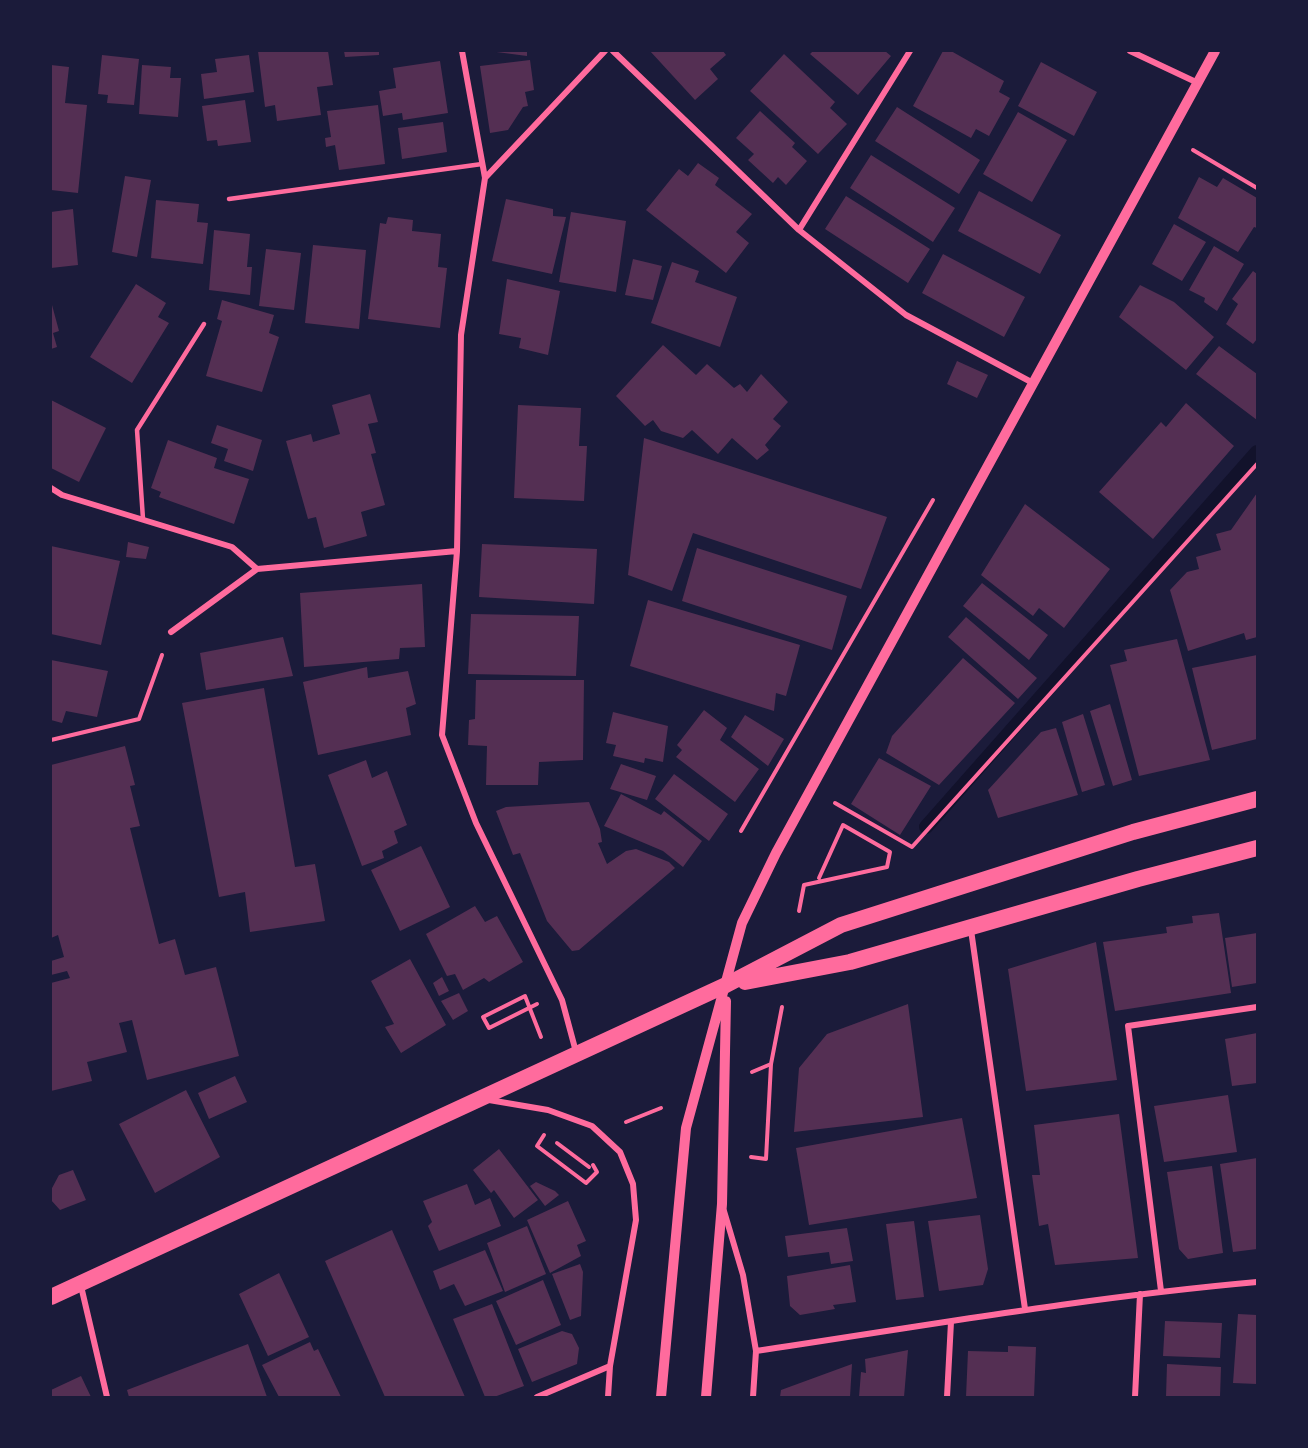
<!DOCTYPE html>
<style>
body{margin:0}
#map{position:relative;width:1308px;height:1448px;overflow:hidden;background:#1b1b3a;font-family:Quicksand,sans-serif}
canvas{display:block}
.frame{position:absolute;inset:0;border:52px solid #1b1b3a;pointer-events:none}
</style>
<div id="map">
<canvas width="1308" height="1448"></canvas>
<div class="frame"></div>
</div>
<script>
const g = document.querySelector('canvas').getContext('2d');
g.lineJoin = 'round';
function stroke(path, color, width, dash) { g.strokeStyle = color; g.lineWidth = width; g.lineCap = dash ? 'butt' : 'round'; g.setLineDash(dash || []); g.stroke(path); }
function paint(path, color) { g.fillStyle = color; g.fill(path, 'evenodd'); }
const stream = new Path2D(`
 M926,827L1257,452`);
const building = new Path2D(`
 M258,51H328L333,85L317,87L321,115L277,121L275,105L265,107Z
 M344,51H379V55L345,57Z
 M489,51H527V56Z
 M650,51H723L726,55L710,69L718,79L695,100Z
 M813,51H885L891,56L858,95L810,54Z
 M943,51H951L1004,81L999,92L1010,98L989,136L976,129L971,138L913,106Z
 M784,54L835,102L830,108L847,124L818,154L750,91Z
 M102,55L139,59L134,105L107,103L108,95L98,94Z
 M249,55L254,92L204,99L201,74L217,72L215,59Z
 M530,60L534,90L525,92L528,106L523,107L508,130L490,133L480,66Z
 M440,61L448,113L403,120L402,113L383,116L379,91L396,88L393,68Z
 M1041,62L1097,92L1074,136L1018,106Z
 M51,65L69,67L65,103L87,105L78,193L51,190Z
 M142,65L171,67L170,78H181L178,117L139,114Z
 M245,100L251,142L218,146L217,140L207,141L202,106Z
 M378,105L385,164L339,170L335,145L326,147L325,138L331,137L327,111Z
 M897,107L980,160L959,194L875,141Z
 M760,111L795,143L792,147L807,161L786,185L778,177L773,183L748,160L754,154L736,138Z
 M1018,112L1067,140L1032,202L983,174Z
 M443,122L447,152L402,159L398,128Z
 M871,155L955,208L933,242L850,188Z
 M698,163L719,178L715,185L752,214L736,232L749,243L726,273L646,210L679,169L688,176Z
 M125,176L151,180L137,257L112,252Z
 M1199,177L1217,187L1223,178L1257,198V228L1254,227L1238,252L1178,218Z
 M979,191L1061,235L1040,274L958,231Z
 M846,196L930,249L908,283L825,229Z
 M506,199L553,209V216L566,217L552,274L492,261Z
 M156,200L199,204L197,222L208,223L203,264L151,258Z
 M73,209L78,265L51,268V212Z
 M571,212L626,221L616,292L559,282Z
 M388,217L413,220L412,231L441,234L438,267L447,268L440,328L368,319L380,223L386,224Z
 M1174,224L1206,242L1182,281L1152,264Z
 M214,230L250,234L247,267H252L250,295L209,290Z
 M313,245L366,250L359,329L305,323Z
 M1214,246L1244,264L1217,311L1204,302L1205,298L1189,290Z
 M266,249L301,253L294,310L259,306Z
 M943,254L1025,297L1004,337L922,293Z
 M633,259L662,266L653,300L625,295Z
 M672,262L699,271L695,282L737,297L720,347L651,323Z
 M1253,271L1257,274V339L1253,344L1226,324L1238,304L1232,299Z
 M507,279L560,291L548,355L519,348L521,338L499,334Z
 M136,284L166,303L158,317L169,323L132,383L90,357Z
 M1140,285L1174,302L1214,337L1186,370L1119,317Z
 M222,300L274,315L269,333L279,337L262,392L206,376L222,321L217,319Z
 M52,305L59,331L53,333L57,347L51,349Z
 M663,345L696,375L707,364L734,388L740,384L747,392L761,374L788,402L773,419L781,426L765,445L769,450L757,460L732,438L718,454L692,430L683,438L661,431L653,420L645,426L616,396Z
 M1219,346L1257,374V420L1196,374Z
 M957,361L988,375L977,398L947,384Z
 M370,394L378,422L368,424L376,453L371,454L385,505L361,512L367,536L324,548L316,517L308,519L286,441L311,434L313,442L340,434L332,405Z
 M51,400L106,428L79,482L51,468Z
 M1186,403L1234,446L1153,539L1099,492L1161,422L1166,427Z
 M518,405L581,408L579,446H587L584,501L514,498Z
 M217,425L262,440L253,471L224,461L228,449L211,443Z
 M644,438L887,517L861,589L693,533L672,591L628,575Z
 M168,440L217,458L214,468L249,479L234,524L159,497L161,492L151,488Z
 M1257,493V637L1246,640L1244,633L1188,651L1170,590L1187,572L1199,569L1196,557L1221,550L1216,534L1231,530Z
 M1025,504L1110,569L1064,628L1039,608L1033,616L981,575Z
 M128,542L149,547L146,559L126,557Z
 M482,544L597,549L594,604L479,597Z
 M51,546L120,561L101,645L51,634Z
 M697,548L847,596L832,650L682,601Z
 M982,583L1048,635L1029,660L963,606Z
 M422,584L425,647L400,648L399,659L304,667L300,593Z
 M648,600L800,645L786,696L776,693L774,711L630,666Z
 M471,614L579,616L576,676L468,674Z
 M966,617L1037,678L1018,699L948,637Z
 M283,637L293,676L206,690L200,653Z
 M1177,639L1210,760L1139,776L1110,665L1127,661L1124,650Z
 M1257,655V739L1212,750L1192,668Z
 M963,658L1015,703L939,785L886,753L892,736Z
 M51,660L108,671L97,717L66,711L62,723L51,720Z
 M367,667L368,678L408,671L416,704L406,708L411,735L318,755L303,682Z
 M476,680H584L583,760L539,762L538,785H486L487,746L468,745L469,720L475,719Z
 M264,688L295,867L315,864L325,921L250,932L245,892L219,897L182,703Z
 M1110,704L1132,780L1113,786L1090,711Z
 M704,710L727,728L720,740L759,769L735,802L676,757L682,750L677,745Z
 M613,712L668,726L663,762L645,758L644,763L613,756L616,745L606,743Z
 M1083,714L1105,785L1082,792L1062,722Z
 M745,715L784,739L768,766L731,737Z
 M1056,728L1078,795L998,818L988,790L1041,732Z
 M125,746L135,785L130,786L140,826L130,828L159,944L175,939L185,975L216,967L239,1056L147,1080L132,1020L119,1023L127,1052L87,1062L92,1081L51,1091V983L70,978L67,971L51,975V961L64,957L58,935L51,938V765Z
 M879,758L931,786L900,835L851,804Z
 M366,760L372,778L387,771L407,825L394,831L398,843L382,851L384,858L362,866L328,775Z
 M621,764L656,776L647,800L610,789Z
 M674,774L728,814L709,841L655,799Z
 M621,794L661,815L664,811L702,841L683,867L663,851L604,826Z
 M589,802L600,829L602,842L598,843L607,864L626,851L636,849L669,862L675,868L579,950L572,951L547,921L520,853L513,855L496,811L506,807Z
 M421,846L450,907L400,931L371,870Z
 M475,906L485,922L497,916L523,962L489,982L484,978L463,990L455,974L447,976L426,934Z
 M1219,913L1231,993L1115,1011L1103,942L1167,933L1166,927L1193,923L1192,916Z
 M1257,933V983L1232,987L1225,938Z
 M1096,942L1117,1080L1026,1091L1008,969Z
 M410,959L446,1025L401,1053L385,1027L394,1024L371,981Z
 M442,977L449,991L439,996L433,983Z
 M459,993L468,1011L453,1020L441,1001Z
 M908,1004L923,1117L794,1132L799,1068L827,1034Z
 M1257,1033V1083L1232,1086L1225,1039Z
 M235,1076L247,1102L209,1119L198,1093Z
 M186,1090L220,1157L155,1193L119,1124Z
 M1228,1095L1237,1152L1164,1162L1154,1106Z
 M1119,1114L1138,1258L1055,1265L1048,1224L1039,1226L1032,1175H1040L1034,1125Z
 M962,1118L977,1198L809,1225L796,1148Z
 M499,1149L538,1200L514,1218L494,1190L491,1193L473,1170Z
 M1257,1158V1249L1233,1252L1220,1164Z
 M1212,1166L1223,1253L1188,1259L1179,1249L1167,1172Z
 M73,1170L86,1200L60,1210L51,1200V1190L59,1175Z
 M536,1182L555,1191L559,1195L545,1206L530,1186Z
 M467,1184L475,1205L490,1198L501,1226L439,1251L428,1226L432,1222L423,1201Z
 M568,1201L586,1241L577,1245L581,1256L550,1273L527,1220Z
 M980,1215L988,1269L983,1285L939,1291L928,1221Z
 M914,1221L924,1297L896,1300L886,1224Z
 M527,1226L546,1274L505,1292L487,1243Z
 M847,1228L853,1261L831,1264L829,1252L788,1257L785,1236Z
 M392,1230L465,1397H385L325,1261Z
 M485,1250L503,1291L465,1306L454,1284L440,1290L433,1271Z
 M580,1264L583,1272L581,1316L570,1320L552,1274Z
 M850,1265L856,1302L833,1305L835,1309L800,1315L790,1306L787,1276Z
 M279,1273L309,1337L268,1356L239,1294Z
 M543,1280L561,1325L516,1345L496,1301Z
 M492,1304L524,1386L494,1397H485L453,1319Z
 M1238,1314L1257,1315V1384L1233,1383Z
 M1165,1321L1222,1323L1220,1358L1163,1356Z
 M562,1331L572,1334L579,1348L577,1364L532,1382L518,1349Z
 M310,1342L314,1351L318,1349L341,1397H279L262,1365Z
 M248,1344L267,1397H129L127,1390Z
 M1008,1346L1036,1347L1034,1397H966L968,1351L1008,1352Z
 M908,1350L904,1397H859L861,1372L866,1373L865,1359Z
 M852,1364L850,1397H780L781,1390Z
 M1167,1364L1221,1367L1220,1397H1166Z
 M81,1376L91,1397H51V1390Z`);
const path = new Path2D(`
 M1193,150L1257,188
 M51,740L139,719L162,655
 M835,803L912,847L1257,464
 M741,831L933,500
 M799,911L804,885L887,867L890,852L843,825L819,878
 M537,1004L489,1028L483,1017L525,996L541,1037
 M752,1072L771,1064L782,1007
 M626,1122L661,1108
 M544,1135L537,1146L586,1183L597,1172L593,1165
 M557,1143L589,1167
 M751,1157L766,1159L771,1064`);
const service = new Path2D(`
 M229,199L482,164
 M143,519L137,430L204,324`);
const minor = new Path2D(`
 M462,51L485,178L461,335L457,551L442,735L476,823L562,1000L576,1052
 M613,51L799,230L906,315L1033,383
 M1130,51L1198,83
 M485,178L605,51
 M799,230L910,51
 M51,488L62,495L232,547L257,569L457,551
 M171,632L257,569
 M971,930L1025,1309
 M489,1100L548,1110L592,1126L620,1152L633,1184L636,1220L610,1366L608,1397
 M724,1211L743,1275L756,1351L753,1397
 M81,1286L107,1397
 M1161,1291L1128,1026L1257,1007
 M756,1351C923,1326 1089,1297 1257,1282
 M537,1397L610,1366
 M947,1397L951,1322
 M1135,1397L1140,1294`);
const tertiary = new Path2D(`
 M661,1397L686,1128L742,923L776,853L1215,51
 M706,1397L722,1204L726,1001`);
const trunk = new Path2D(`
 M745,982L850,962L1138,879L1257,848
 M51,1297L726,985L841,925L1133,832L1257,799`);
stroke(stream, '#12122b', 14);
paint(building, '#542f53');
stroke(path, '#ff6b9d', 4);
stroke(service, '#ff6b9d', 4.5);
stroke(minor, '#ff6b9d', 6);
stroke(tertiary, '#ff6b9d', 10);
stroke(trunk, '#ff6b9d', 16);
</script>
